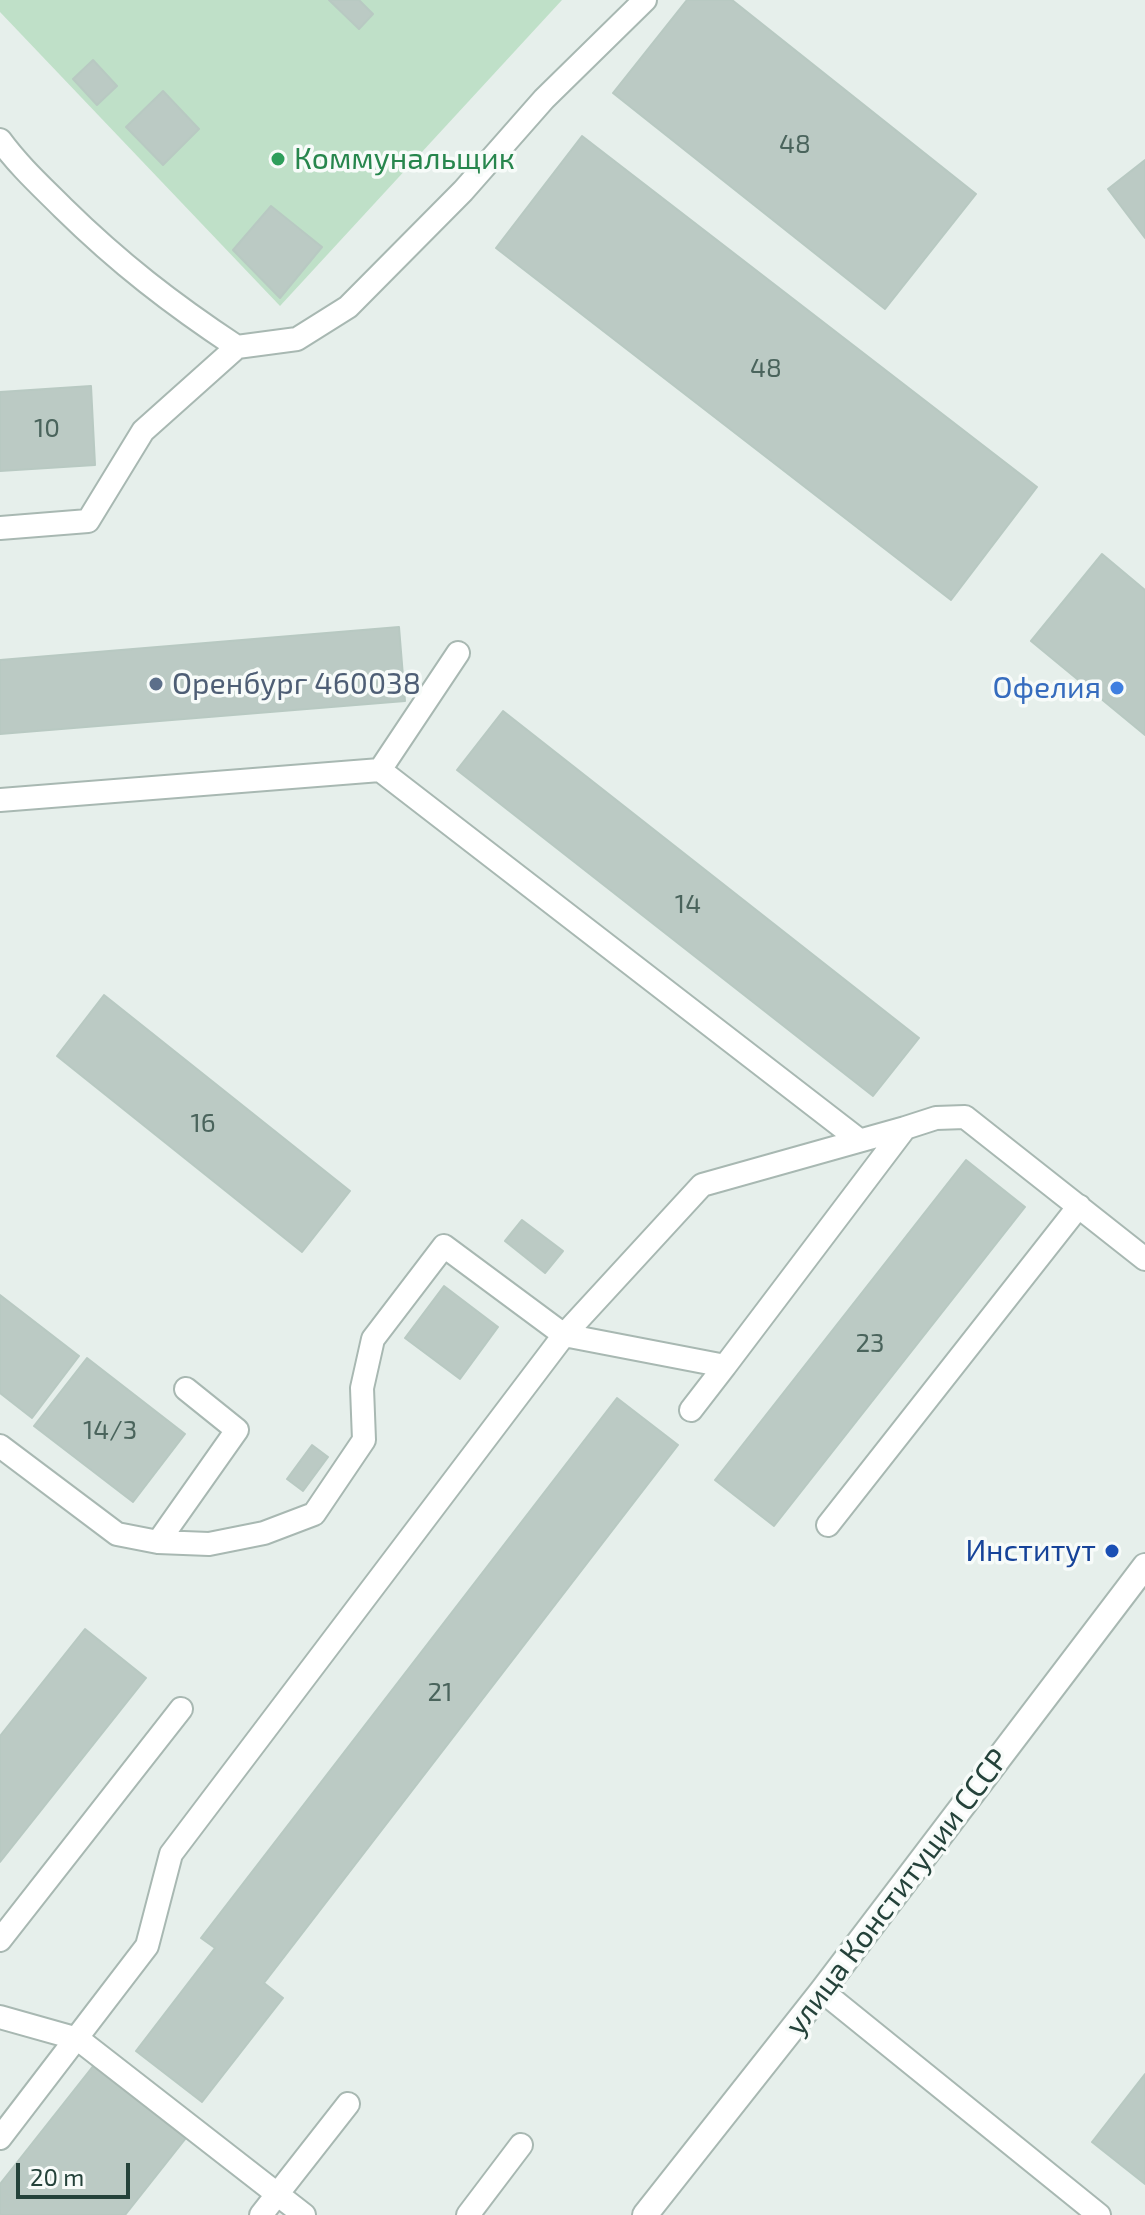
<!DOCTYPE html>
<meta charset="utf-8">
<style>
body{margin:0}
#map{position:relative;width:1145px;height:2215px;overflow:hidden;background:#e6efeb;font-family:"Exo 2",sans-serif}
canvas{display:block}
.scale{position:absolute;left:16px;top:2163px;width:114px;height:36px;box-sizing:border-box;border:4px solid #24423a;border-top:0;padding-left:10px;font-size:24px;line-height:28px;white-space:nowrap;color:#24423a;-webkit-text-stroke:6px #f7fbf9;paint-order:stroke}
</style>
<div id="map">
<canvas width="1145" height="2215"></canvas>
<div class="scale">20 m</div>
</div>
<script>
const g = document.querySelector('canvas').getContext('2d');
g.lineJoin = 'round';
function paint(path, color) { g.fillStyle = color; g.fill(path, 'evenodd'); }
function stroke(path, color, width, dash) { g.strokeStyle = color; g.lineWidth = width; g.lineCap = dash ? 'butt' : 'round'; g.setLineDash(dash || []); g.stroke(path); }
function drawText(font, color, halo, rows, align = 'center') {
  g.font = font + ' "Exo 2",sans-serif'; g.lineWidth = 7; g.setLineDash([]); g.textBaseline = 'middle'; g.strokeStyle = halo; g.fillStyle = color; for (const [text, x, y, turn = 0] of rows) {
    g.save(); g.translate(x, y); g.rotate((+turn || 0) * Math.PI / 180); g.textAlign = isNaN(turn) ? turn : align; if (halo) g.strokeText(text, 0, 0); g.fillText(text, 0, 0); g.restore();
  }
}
const green = new Path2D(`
 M0,0H562L280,306L0,12Z`);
const building = new Path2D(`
 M329,0H359L373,14L359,29Z
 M687,0H732L976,194L885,309L613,93Z
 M93,60L117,86L97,105L73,79Z
 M163,91L199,129L163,165L126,127Z
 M582,136L1037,487L951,600L496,248Z
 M1145,160V238L1108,189Z
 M271,206L322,247L280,298L233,250Z
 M91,386L95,465L0,471V392Z
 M1102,554L1145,590V735L1031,641Z
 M399,627L405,701L0,734V660Z
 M503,711L919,1038L873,1096L457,770Z
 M104,995L350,1191L302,1252L57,1056Z
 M966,1160L1025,1207L774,1526L715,1480Z
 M522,1220L563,1251L545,1273L505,1241Z
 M444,1286L498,1327L460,1379L405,1338Z
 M0,1295L79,1356L32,1418L0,1393Z
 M87,1358L185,1434L133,1502L34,1426Z
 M617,1398L678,1445L264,1983L283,1998L202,2102L136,2051L215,1948L201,1938Z
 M312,1445L328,1457L303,1491L287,1479Z
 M85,1629L146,1678L0,1862V1736Z
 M94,2065L186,2138L125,2215H0V2184Z
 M1145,2074V2184L1092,2142Z`);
const service = new Path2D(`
 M0,140C19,166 41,186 63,208C119,263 172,304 237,347L297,339L348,307L463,191L544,99L645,0
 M0,528L88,521L143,431L237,347
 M380,770L458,653
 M0,800L380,770L859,1140
 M691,1410L725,1366
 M0,1446L117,1534L158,1542L209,1544L264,1533L314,1514L364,1440L362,1388L373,1339L444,1246L564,1335L725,1366L905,1128L936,1118L965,1117L1145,1259
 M828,1525L1079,1206
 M158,1542L237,1430L186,1389
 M0,1940L181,1709
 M822,1991L1099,2215
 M0,2017L78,2039L304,2215
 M0,2138L147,1946L171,1854L564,1335L702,1185L905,1128
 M261,2215L348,2104
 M468,2215L521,2145`);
const tertiary = new Path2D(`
 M645,2215L822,1991L1145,1566`);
const markers = [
 [278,159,8,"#2e9e5b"],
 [156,684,8,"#5c6f8a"],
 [1117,688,8,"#3f7fe0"],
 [1112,1551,8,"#1a4fb4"]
];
const numberNames = [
 ["48",795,144],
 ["48",766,368],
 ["10",47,428],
 ["14",688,904],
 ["16",203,1123],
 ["23",870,1343],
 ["14/3",110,1430],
 ["21",440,1692]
];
const leisureNames = [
 ["Коммунальщик",294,159]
];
const serviceNames = [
 ["Оренбург 460038",172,684]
];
const shopNames = [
 ["Офелия",1101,688]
];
const transitNames = [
 ["Институт",1096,1551]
];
const streetNames = [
 ["улица Конституции СССР",897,1892,-53]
];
paint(green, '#bfe0c8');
paint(building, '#bbcac4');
stroke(building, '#b8c9c2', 2);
stroke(service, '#a8b8b2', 26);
stroke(tertiary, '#a8b8b2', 28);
stroke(service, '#fff', 22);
stroke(tertiary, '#fff', 24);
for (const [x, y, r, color] of markers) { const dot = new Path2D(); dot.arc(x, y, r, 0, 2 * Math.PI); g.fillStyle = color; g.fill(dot); stroke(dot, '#f7fbf9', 3); }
drawText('26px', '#4a645c', null, numberNames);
drawText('30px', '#27864d', '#f7fbf9', leisureNames, 'left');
drawText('30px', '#4e5e75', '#f7fbf9', serviceNames, 'left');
drawText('30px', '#366cbe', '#f7fbf9', shopNames, 'right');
drawText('30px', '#164399', '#f7fbf9', transitNames, 'right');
drawText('30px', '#24423a', '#f7fbf9', streetNames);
</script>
